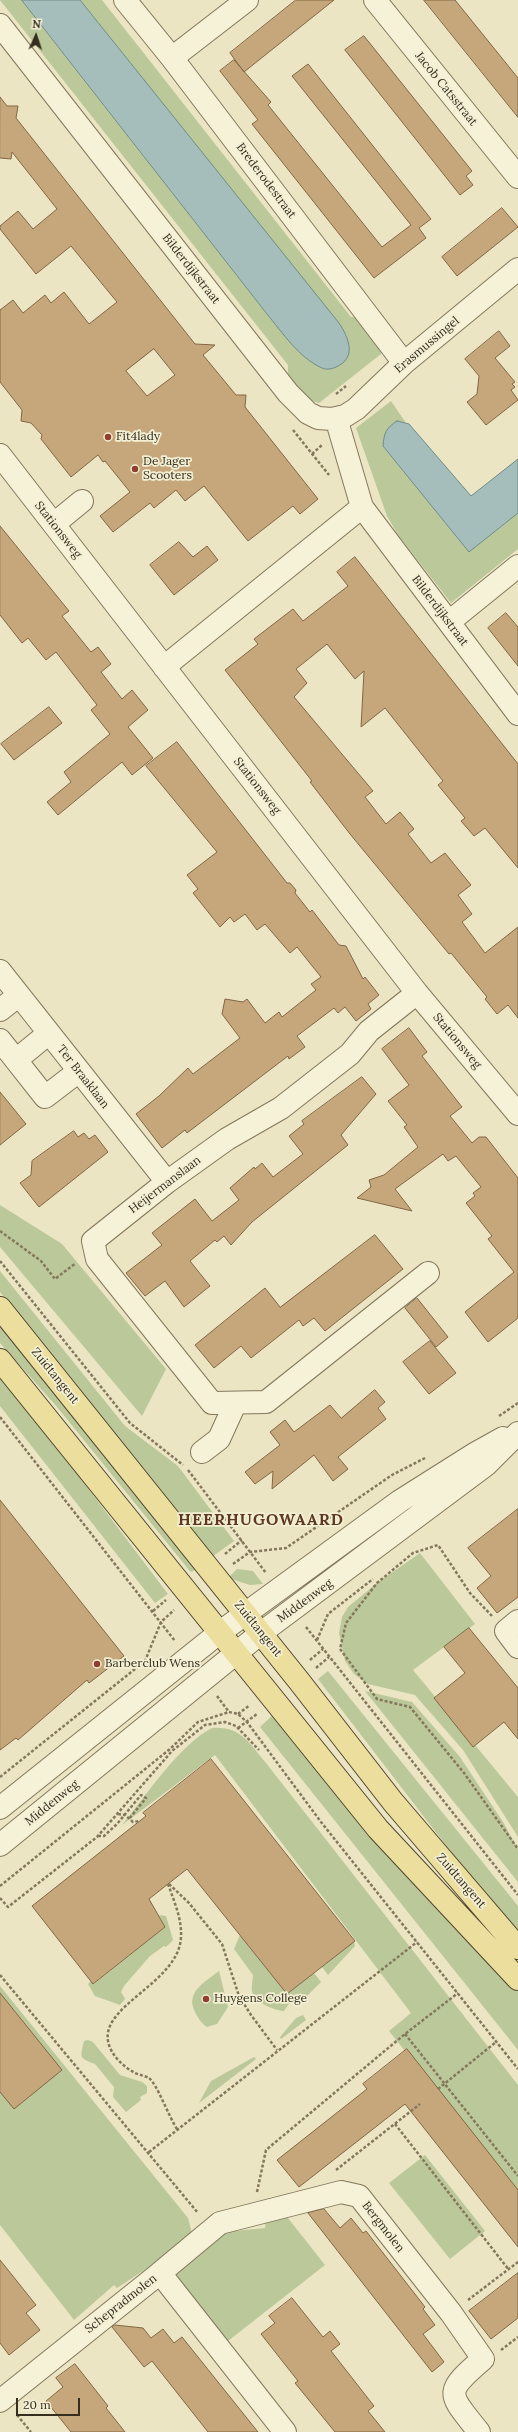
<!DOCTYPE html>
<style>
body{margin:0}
#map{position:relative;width:518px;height:2432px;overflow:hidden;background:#ebe5c4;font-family:Lora,serif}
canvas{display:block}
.north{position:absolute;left:16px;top:16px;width:40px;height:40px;-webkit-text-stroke:3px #f3efd3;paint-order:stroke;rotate:3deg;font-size:11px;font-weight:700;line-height:16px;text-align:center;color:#352d1f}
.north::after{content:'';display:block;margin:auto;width:14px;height:18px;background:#352d1f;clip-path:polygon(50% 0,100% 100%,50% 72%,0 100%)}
.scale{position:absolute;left:16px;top:2398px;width:64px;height:18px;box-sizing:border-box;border:2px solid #352d1f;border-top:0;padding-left:5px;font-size:12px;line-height:14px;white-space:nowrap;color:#352d1f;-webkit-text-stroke:3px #f3efd3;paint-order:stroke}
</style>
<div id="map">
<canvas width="518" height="2432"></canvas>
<div class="north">N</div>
<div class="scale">20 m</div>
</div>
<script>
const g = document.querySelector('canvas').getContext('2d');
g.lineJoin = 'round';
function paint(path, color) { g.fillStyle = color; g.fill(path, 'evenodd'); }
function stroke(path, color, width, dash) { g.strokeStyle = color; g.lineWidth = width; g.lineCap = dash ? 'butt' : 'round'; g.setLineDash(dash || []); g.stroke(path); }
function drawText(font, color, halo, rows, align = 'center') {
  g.font = font + ' Lora,serif'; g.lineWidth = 3.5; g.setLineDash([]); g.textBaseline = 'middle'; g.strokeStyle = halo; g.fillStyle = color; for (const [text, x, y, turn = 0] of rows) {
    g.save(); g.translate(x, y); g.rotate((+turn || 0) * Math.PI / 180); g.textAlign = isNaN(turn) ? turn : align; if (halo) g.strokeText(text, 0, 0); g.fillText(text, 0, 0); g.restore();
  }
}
const green = new Path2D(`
 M0,0H22L267,314L302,354L322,368L347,336L80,0H102L351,317H359L382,349L381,354L319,403L309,400L288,376V365Z
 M391,401L406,423L397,421L383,446L469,551L518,513V549L451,603L398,535L387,516L356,428Z
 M0,1205L62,1244L166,1369L142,1416L0,1247Z
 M0,1271L125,1426L178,1466L234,1541L209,1559L0,1292Z
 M0,1319L197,1569L191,1572L189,1570L57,1407L0,1343Z
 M0,1372L168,1594L155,1603L0,1406Z
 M420,1553L475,1624L413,1670L518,1797V1837L463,1750L415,1695L368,1684L354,1674L345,1661L339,1633L342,1617L348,1607L377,1583Z
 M237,1569L253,1571L263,1584L250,1585L228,1578Z
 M328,1671L518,1906V1939L318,1679Z
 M365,1691L412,1702L460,1757L503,1822L518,1849V1882Z
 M275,1713L518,1987V2050L260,1727Z
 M212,1728C241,1726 249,1743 266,1763L518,2085V2193L389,2031L411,2013L215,1755L122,1825C145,1797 180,1744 212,1728Z
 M159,1915L166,1916L173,1940L166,1947L164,1946L150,1956L124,1986L121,1992L125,1999L120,2005L95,1996L88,1984L91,1981L94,1984L165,1927Z
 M240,1935L287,1994L314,1973L321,1982L298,2005L291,2001L284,2011C275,2011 254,2002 252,1991C251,1987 253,1980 253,1975L234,1949Z
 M354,1941L355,1946L328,1975L322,1967Z
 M219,1971L228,2007L217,2024L207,2027C201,2023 198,2018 195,2012C185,1992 205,1982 219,1971Z
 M0,1986L188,2218L192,2234L155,2263L117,2288L114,2285L74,2320L0,2225Z
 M303,2015L306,2020L281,2039L280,2037L296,2018Z
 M88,2040L93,2042L120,2075L142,2082L147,2086V2093L140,2097L141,2100L126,2112L113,2097L114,2087L95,2064C79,2058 80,2058 84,2041Z
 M254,2057L256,2059L199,2103L211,2081Z
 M425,2155L485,2231L450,2259L389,2183Z
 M284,2213L325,2265L228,2341L174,2273L225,2232L265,2228L266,2217Z`);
const water = new Path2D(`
 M22,0H80L339,323C349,338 357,358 336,367C332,369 326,370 322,368C299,358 282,332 267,314Z
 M397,421L409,424L471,496L518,459V513L469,552L383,446C384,433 386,428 397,421Z`);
const building = new Path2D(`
 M296,0H334L244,72L230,53Z
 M424,0H455L518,78V117Z
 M364,36L472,171L466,176L473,185L460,195L345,50Z
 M234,60L271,102L268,105L382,247L411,225L292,76L308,64L431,219L419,228L426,238L374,278L252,124L258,120L220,71Z
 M0,97L7,106H18L16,118L195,344L215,345L203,355L236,395H246L245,407L318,499L300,514L293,506L248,541L204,486L185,501L176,490L154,508L150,503L113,532L100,516L130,492L105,461L103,462L98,455L71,477L41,439L42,435L31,423L21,421L22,410L0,382V310L13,300L23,313L45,295L51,303L64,292L89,324L117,302L71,246L36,274L0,229V226L18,211L33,229L57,209L12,152L11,159L0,158ZM154,349L175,375L147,396L126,371Z
 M502,208L518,227L457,276L442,257Z
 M499,331L510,346L495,358L515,382L512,384L515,387L511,390L518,400L486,425L467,402L477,394L479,376L465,359Z
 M0,526L69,611L62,616L91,652L98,647L111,664L101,672L122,699L132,690L148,710L128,727L153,758L132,775L122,762L58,815L47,802L71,782L64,772L110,734L91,710L97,705L56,652L46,660L28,638L22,643L0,615Z
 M179,542L193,557L207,546L218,560L174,595L150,565Z
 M355,557L518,764V868L485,828L474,836L461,821L465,818L438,785L443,781L385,708L361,727L364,671L355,679L327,644L296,669L307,683L294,697L373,791L365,797L386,824L400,812L414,829L408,834L431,863L445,853L471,885L458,895L472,914L462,922L485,953L518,927V1018L508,1005L497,1014L485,999L487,997L451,953L449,954L350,834L310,782L312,781L225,670L258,644L254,639L293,609L303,621L348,586L337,572Z
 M506,613L518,627V666L488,628Z
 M49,707L62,723L14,760L1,744Z
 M177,742L287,883H290L296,890L295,893L310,912L312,910L339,945L346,946L363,979L365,977L379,995L368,1004L371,1009L356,1021L345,1007L338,1013L334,1008L297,1036L305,1047L289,1059L288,1056L187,1133L185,1130L162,1148L136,1114L159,1096L188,1068L193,1074L240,1038L222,1014L225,999L243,1002L247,999L265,1023L279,1012L282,1017L316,990L311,984L321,977L297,947L290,953L265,924L257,930L245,914L234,922L230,917L220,927L193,893L198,889L187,875L217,852L146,766Z
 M409,1028L427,1052L422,1056L462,1107L450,1116L472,1143L479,1137H486L518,1178V1318L488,1342L465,1312L514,1272L488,1239L492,1236L466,1203L475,1196L473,1193L481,1187L456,1156L448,1161L443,1154L395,1189L412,1211L357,1198L371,1187L369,1180L384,1175L418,1147L404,1127L407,1125L388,1101L409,1085L382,1049Z
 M362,1077L376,1094L341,1135L348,1145L252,1222L231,1245L224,1236L217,1242L215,1240L190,1261L210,1286L184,1307L165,1281L145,1296L126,1273L162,1245L152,1233L195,1199L212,1221L239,1200L230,1188L254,1167L255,1169L262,1163L273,1177L303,1154L289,1136L304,1124L302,1121Z
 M0,1092L26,1124L0,1145Z
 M74,1131L78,1137L84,1133L89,1139L95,1135L108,1152L39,1207L20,1183L31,1175L32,1161Z
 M375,1235L403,1269L325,1331L314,1318L303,1326L299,1320L251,1358L241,1346L214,1368L195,1345L265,1288L280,1307Z
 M417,1298L448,1337L436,1347L405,1308Z
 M430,1341L456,1373L429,1394L403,1362Z
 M375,1390L385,1402L378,1408L386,1419L338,1457L348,1469L333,1481L314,1455L272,1489L273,1471L255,1484L245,1472L280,1445L270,1432L285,1420L294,1432L330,1405L341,1418Z
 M0,1500L124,1656L89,1683L87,1680L18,1740L16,1738L0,1750Z
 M518,1509V1597L497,1613L477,1588L491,1576L468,1548Z
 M469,1628L518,1688V1739L504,1722L473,1747L434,1698L465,1673L444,1647Z
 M211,1759L355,1941L287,1994L187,1869L149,1899L165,1927L93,1984L32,1906L146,1816L143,1813Z
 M0,1993L62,2070L14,2109L0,2092Z
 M407,2049L518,2190V2247L405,2104L299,2187L277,2160L367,2089L363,2084Z
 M324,2209L340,2228L351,2218L363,2233L366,2231L425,2307L423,2309L435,2325L423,2334L444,2362L432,2372L308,2213Z
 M0,2260L36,2305L26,2313L40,2330L9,2355L0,2343Z
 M518,2273V2318L491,2339L469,2311Z
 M292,2298L323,2337L330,2331L340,2344L331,2351L374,2406L368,2411L385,2432H335L295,2383L298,2381L261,2334L275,2323L269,2316Z
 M115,2325L143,2328L151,2338L163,2329L174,2343L182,2337L258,2432H208L152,2361L144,2367L112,2327Z
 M75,2364L108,2406L106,2408L125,2432H71L46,2401L63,2387L56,2378Z`);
const path = new Path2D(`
 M336,394L346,386
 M293,430L329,475
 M312,454L322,445
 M0,1231L41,1261L55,1279L76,1263
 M0,1261L130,1423L183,1465
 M499,1416L518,1403
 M0,1417L175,1641
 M188,1470L266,1573
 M225,1554L242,1540
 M233,1564L250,1552L286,1548L392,1475L425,1458
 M153,1611L166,1600
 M492,1616L470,1593L438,1545L413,1553L377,1583L346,1623L340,1649L377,1699L410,1707L464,1773L518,1849
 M306,1627L518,1895
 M317,1640L328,1614L373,1579
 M310,1660L323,1649
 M316,1668L329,1657
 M217,1696L229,1712L238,1714L247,1722L321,1822L518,2069
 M238,1714L250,1705
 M238,1728L257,1714
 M0,1777L145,1661L161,1622L174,1610
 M118,1814L125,1815L133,1822L139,1821
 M98,1836H104L117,1824L141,1795L146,1798L129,1819
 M168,1884C174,1901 182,1919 181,1937C179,1984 96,2006 109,2045C113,2057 124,2067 135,2073C140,2075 145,2076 149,2078C157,2084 169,2117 177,2129
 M169,1884L189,1903L222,1944L239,1996L251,2015L277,2050
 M0,1886L170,1749L198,1722L229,1712
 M0,1898L8,1907L97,1837L172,1751L205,1725L225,1722L236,1726L259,1750
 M0,1975L198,2213
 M405,2034L518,2176
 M438,2089L496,2042
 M395,2124L509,2270
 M149,2152L417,1942
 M336,2170L420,2104
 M257,2192L266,2150L405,2034L458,1993
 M468,2300L518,2262
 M501,2350L518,2337
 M17,2415L31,2432`);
const minor = new Path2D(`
 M125,0L172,58L404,363
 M375,0L518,177
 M0,25L288,393L308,413L318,418L332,419L345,416L356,409L404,363L518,269
 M172,58L247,0
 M336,418L362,507L518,714
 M0,455L417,993L518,1114
 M54,524L82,501
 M449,622L518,566
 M164,667L362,507
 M0,971L167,1182
 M417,993L369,1031L350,1054L281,1108L227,1139L167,1182L93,1241L97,1259L212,1403L266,1402L428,1273
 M0,1010L19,995
 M0,1040L45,1097L79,1071
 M16,1060L49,1033
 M202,1452L219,1439L235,1404
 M518,1621L506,1631L518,1647
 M0,1808L219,1633L400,1501L476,1453L503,1438
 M0,1845L261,1633L486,1465L518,1433
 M160,2273L220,2223L341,2192L359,2196L451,2313L483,2359C443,2393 448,2393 479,2432
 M0,2401L160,2273L285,2432`);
const major = new Path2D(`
 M0,1308L299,1681L393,1802L518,1948
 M0,1360L378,1829L518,1979`);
const markers = [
 [108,437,4,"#8f3e30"],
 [135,469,4,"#8f3e30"],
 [97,1664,4,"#8f3e30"],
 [206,1999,4,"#8f3e30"]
];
const streetNames = [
 ["Jacob Catsstraat",446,89,51],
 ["Brederodestraat",266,181,53],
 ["Bilderdijkstraat",191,269,52],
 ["Erasmussingel",427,345,-40],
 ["Stationsweg",58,530,52],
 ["Bilderdijkstraat",440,611,53],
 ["Stationsweg",257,786,52],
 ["Stationsweg",457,1041,50],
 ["Ter Braaklaan",83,1077,52],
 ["Heijermanslaan",165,1185,-37],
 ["Zuidtangent",55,1376,51],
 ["Middenweg",305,1601,-36],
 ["Zuidtangent",258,1629,51],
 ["Middenweg",52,1803,-39],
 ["Zuidtangent",461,1881,49],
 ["Bergmolen",383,2227,52],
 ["Schepradmolen",121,2304,-38]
];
const poiNames = [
 ["Fit4lady",116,437],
 ["De Jager",143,462],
 ["Scooters",143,476],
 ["Barberclub Wens",105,1664],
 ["Huygens College",214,1999]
];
const districtNames = [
 ["HEERHUGOWAARD",261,1520]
];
paint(green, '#bbc899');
paint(water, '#a6bebb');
stroke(water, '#6d8c89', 1);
paint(building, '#c6a77c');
stroke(building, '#826643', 1);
stroke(minor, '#84775c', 24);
stroke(major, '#524530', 24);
stroke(path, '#84775c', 2.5, [3, 2]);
stroke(minor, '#f6f2d7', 22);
stroke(major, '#ecdf9e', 22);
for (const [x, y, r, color] of markers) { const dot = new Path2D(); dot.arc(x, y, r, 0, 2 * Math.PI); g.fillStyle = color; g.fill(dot); stroke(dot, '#f3efd3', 1.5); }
drawText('12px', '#352d1f', '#f3efd3', streetNames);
drawText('12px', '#352d1f', '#f3efd3', poiNames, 'left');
g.letterSpacing = '1px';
drawText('bold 16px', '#5f3821', '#f3efd3', districtNames);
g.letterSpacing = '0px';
</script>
